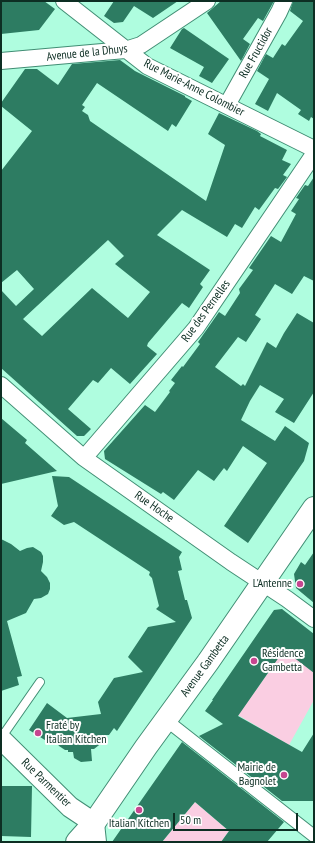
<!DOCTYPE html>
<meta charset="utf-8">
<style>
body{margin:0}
#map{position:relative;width:315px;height:843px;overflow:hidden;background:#affddf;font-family:"PT Sans Narrow",sans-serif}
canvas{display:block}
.frame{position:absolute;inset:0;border:2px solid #0d2e23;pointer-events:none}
.scale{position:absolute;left:173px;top:813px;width:125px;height:18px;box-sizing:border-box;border:2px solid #0d2e23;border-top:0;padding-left:5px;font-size:12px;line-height:14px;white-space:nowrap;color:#0d2e23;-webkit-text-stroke:3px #fff;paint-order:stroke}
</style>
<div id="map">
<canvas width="315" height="843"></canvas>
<div class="frame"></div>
<div class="scale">50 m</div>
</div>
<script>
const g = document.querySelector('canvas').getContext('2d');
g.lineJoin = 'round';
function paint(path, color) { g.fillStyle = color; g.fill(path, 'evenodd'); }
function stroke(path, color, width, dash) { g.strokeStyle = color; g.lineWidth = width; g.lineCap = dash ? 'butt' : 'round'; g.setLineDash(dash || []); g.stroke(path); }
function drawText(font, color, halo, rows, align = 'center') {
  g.font = font + ' "PT Sans Narrow",sans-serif'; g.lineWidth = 4; g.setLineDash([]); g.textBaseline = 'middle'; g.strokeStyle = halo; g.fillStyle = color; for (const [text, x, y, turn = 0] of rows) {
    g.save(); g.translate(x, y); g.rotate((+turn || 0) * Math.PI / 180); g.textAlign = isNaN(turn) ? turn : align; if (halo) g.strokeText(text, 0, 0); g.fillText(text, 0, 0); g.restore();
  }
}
const green = new Path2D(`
 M281,645L314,673V700L289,745L231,711L246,704L273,666Z
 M195,802L229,831L221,842H162Z`);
const building = new Path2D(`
 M1,1H44L55,9L39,30L1,34Z
 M114,1H178L153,18L134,6L123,22L114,23L104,16Z
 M221,1H274L263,21L258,18L243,39L250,44L241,61L207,13Z
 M293,1H314V119L311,117L309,121L298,114L301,110L277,93L268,111L255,104L269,79L257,71L266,54L273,58L282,44L285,46L303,21L290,11Z
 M184,28L229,59L212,83L199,76L204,67L170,48L182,29Z
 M120,60L135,71L185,96V97L192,101L176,127L172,124L168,131L97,83L82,105L85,107L82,111L88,115L90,121L206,201L225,145L208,134L219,113L257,131L261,134L260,136L287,150L282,160L291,164L283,175L287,177L278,189L275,188L259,210L255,207L242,228L235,224L227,237L182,210L157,235L210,270L200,284L203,287L189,308L182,303L148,343L147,346L157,354L130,384L111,368L98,383L93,380L68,409L91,429L84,436H77L1,368V290L16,306L34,289L17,270L1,283V171L32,131L1,106V103L25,69H37L58,85L72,64ZM108,240L124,256L115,264L150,292L128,318L92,288L42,336L23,319Z
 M314,177V281L304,276L292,294L275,284L255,315L261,319L246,342L238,337L215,367L241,386L243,384L245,386L267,342L276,348L284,333L297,313L314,323V392L294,423L275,412L284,399L260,385L250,401L241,420L275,441L285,426L309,443L304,461L248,543L224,526L267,463L243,446L227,471L224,468L214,481L198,470L174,500L163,492L161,494L105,459L104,451L145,405L155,412L170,392L169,391L175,383L171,380L182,366L183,367L200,344L198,342L219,312L225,316L240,293L239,289L253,270L249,268L271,236L281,242L296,214L291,211L299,199L296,198L305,185L308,186Z
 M1,418L27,440L25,443L57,471L1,484Z
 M52,476L69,477L182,552L179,557L182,570L178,571L185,600H187L192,618L117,731L114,728L109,735H105L103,742L94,749H91L92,761L81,762L74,758L73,752H68V750H65L59,746L56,741L48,742L29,730L47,703L67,718L101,714L98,702L114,678L143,672L128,657L148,627L176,622L156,609L159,606L152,578L149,575L150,572L74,522L64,525L51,516L58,506Z
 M1,539L11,544L20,551L27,548L33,547L41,552L43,556V562L41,571L47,577L50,583V589L48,594L41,598L34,599L26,613L7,621L22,676L17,677L19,685L1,691Z
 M314,552V603L296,588L294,574L301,562L305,565Z
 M282,609L314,634V673L284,650L238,716L302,752L314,733V801H282L199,736L223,724L205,711L213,700H212L274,610Z
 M182,742L284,822L267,842H221L229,831L195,802L162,842H112Z
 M1,786H32L31,837L1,836Z`);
const service = new Path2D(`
 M1,738L40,682`);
const pedestrian = new Path2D(`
 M166,720L314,836`);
const minor = new Path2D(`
 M64,1L147,66L314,149
 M1,61L125,50L141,45L207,1
 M227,105L279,12L284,1
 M1,385L84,458L231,562L287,599L314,619
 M84,458L196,328L314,154`);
const tertiary = new Path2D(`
 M1,739L70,807L94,823L96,842`);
const secondary = new Path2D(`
 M77,842L94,823L146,747L208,662L314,508`);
const markers = [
 [300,584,4,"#c64690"],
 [254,661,4,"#c64690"],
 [38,733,4,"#c64690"],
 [284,775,4,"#c64690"],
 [139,810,4,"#c64690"]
];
const streetNames = [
 ["Avenue de la Dhuys",87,53,-6],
 ["Rue Fructidor",256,53,-61],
 ["Rue Marie-Anne Colombier",194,88,27],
 ["Rue des Pernelles",206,311,-54],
 ["Rue Hoche",154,507,35],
 ["Avenue Gambetta",205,666,-54],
 ["Rue Parmentier",46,783,44]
];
const poiNames = [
 ["L'Antenne",292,584],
 ["Résidence",262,654,"left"],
 ["Gambetta",262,668,"left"],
 ["Fraté by",46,726,"left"],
 ["Italian Kitchen",46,740,"left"],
 ["Mairie de",276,768],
 ["Bagnolet",276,782],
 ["Italian Kitchen",139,824,"center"]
];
paint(green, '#facee2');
paint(building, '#2d7c62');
stroke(service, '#418e74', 10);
stroke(pedestrian, '#418e74', 14);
stroke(minor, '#418e74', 18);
stroke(tertiary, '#418e74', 22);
stroke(secondary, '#418e74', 24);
stroke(service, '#fff', 8);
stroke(pedestrian, '#fff', 12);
stroke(minor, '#fff', 16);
stroke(tertiary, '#fff', 20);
stroke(secondary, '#fff', 22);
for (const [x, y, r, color] of markers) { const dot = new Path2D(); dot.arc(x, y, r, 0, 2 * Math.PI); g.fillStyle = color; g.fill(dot); stroke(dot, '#fff', 1.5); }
drawText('12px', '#0d2e23', '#fff', streetNames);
drawText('12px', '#0d2e23', '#fff', poiNames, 'right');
</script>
